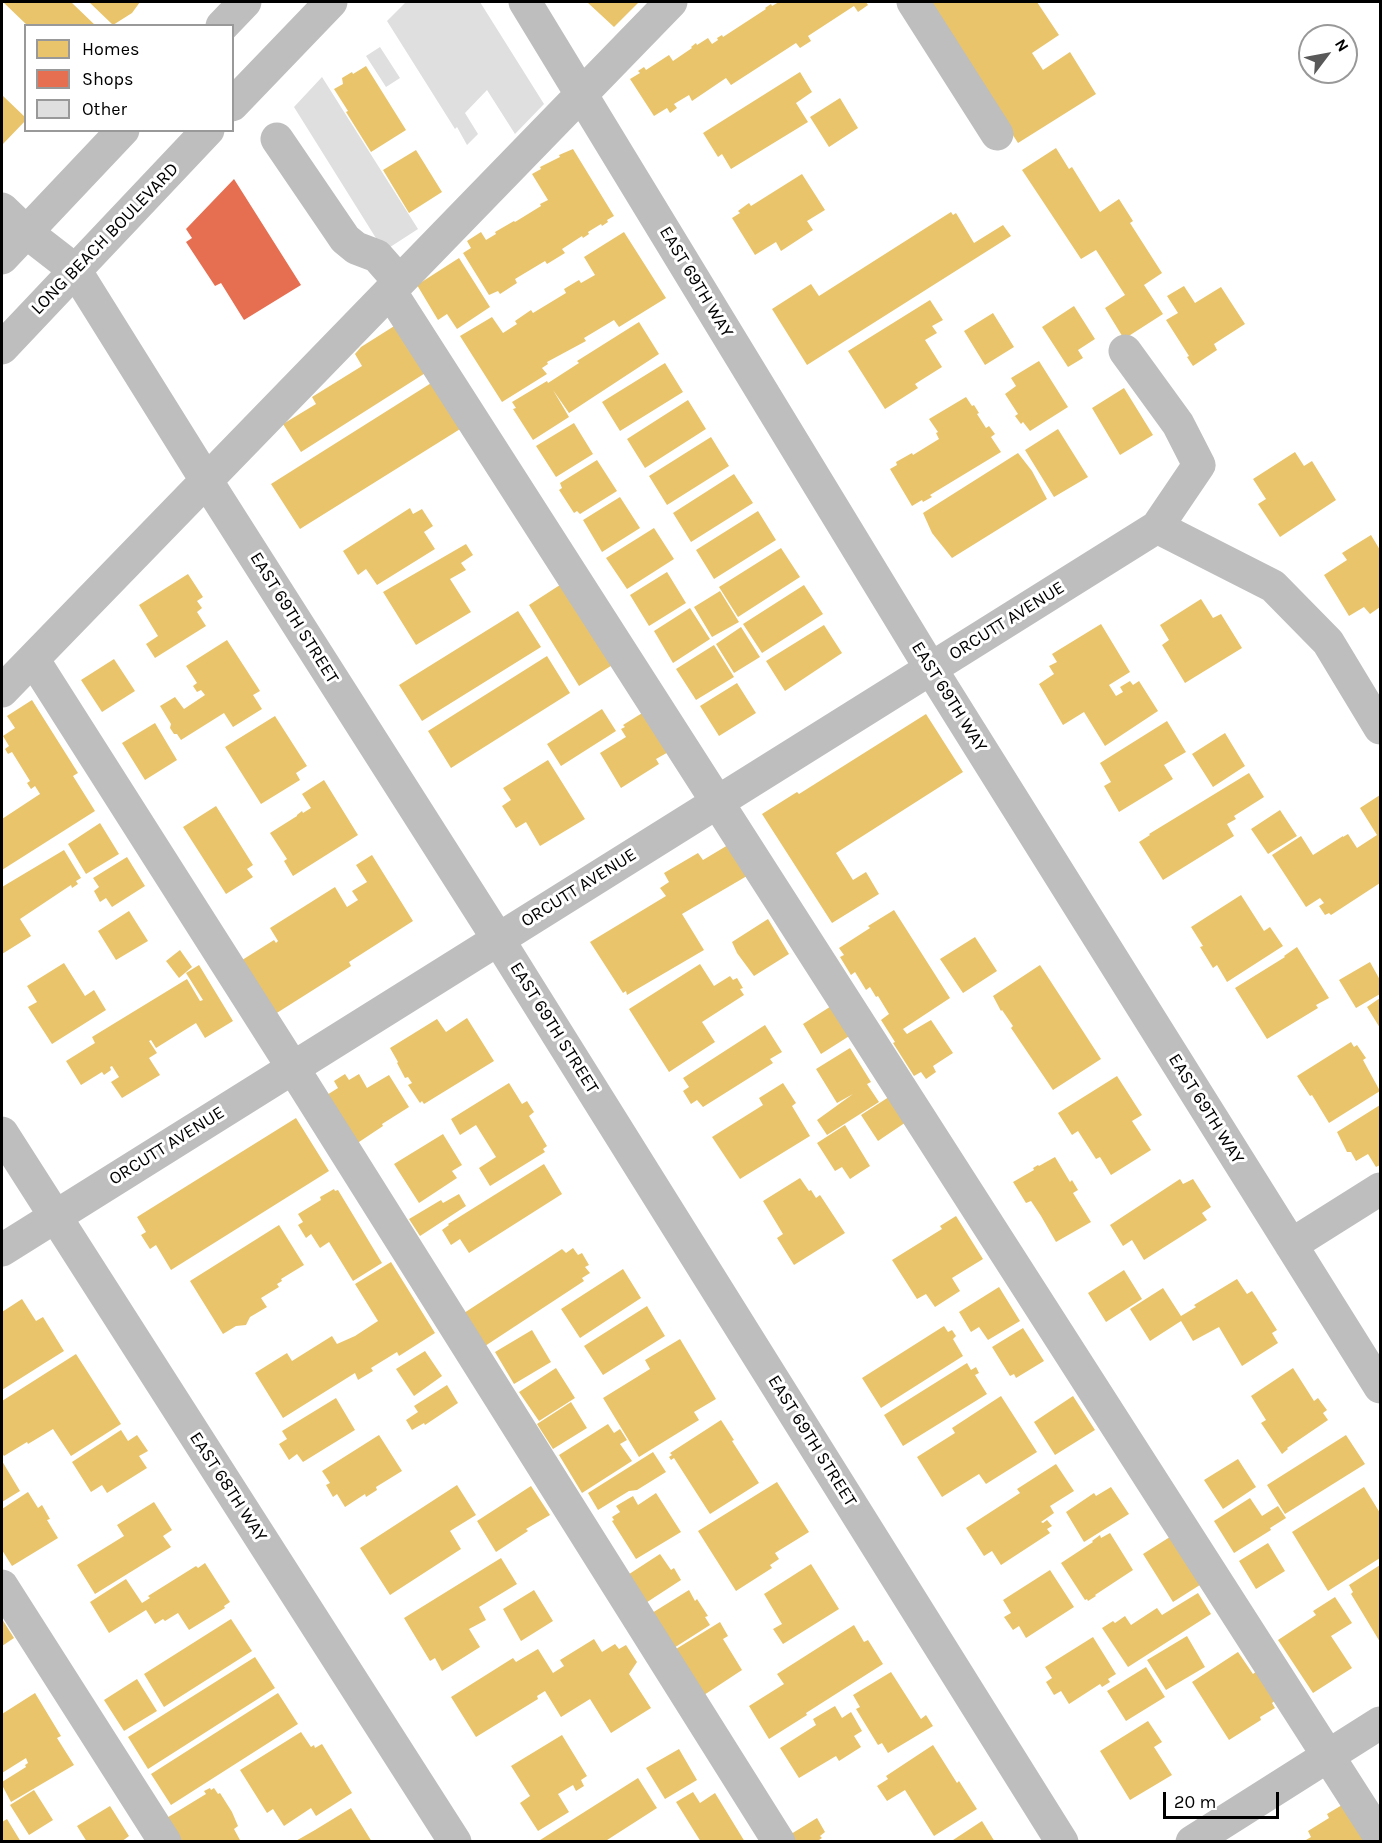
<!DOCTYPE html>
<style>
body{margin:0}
#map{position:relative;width:1382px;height:1843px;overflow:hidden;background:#fff;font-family:Karla,sans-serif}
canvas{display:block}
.frame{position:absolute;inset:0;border:3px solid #000;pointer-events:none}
.legend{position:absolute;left:24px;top:24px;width:210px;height:108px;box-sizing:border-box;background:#fff;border:2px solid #999;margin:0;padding:8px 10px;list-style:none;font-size:18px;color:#000}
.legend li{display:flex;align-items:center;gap:12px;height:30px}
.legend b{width:30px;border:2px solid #999}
.north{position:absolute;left:1298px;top:24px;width:60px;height:60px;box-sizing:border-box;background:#fff;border:2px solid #999;border-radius:50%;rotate:58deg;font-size:16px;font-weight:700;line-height:24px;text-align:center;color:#000}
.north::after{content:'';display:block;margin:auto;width:21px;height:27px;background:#595959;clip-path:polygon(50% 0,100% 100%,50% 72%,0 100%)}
.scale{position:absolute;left:1163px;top:1792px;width:116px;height:27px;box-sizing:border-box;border:3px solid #000;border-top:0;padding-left:8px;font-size:18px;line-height:21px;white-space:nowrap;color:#000;-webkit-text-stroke:4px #fff;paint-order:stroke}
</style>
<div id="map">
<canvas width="1382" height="1843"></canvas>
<div class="frame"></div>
<ul class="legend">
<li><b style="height:16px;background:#e9c46a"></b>Homes</li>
<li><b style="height:16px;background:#e76f51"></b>Shops</li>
<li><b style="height:16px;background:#dfdfdf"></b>Other</li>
</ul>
<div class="north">N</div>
<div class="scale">20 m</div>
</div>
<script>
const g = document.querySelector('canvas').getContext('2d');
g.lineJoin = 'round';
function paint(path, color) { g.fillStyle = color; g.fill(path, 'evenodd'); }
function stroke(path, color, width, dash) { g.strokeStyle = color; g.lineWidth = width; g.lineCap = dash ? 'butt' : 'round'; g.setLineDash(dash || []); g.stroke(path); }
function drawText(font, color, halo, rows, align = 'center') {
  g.font = font + ' Karla,sans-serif'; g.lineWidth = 6; g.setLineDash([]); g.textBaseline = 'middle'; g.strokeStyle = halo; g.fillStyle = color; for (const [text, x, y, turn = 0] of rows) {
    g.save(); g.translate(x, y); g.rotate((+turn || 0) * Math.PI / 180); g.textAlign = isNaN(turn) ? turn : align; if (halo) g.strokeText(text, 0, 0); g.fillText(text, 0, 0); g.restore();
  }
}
const homes = new Path2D(`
 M3,2H71L96,26H28Z
 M89,2H140L132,13L113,25Z
 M587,2H639L614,27Z
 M779,2H866L868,5L858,12L854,6L808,36L811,41L800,48L796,43L731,85L726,78L692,101L689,95L674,104L677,108L670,113L667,108L654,116L630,79L640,73L638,71L644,67L646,70L669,55L673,61L692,48L691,47L696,43L697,45L708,38L712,44L718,40L717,38L722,35L723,37L766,9L765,8L771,4L772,6Z
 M927,2H1037L1059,35L1032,53L1043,70L1070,52L1096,94L1018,143Z
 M366,66L406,130L371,152L346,112L348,111L334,89L343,84L342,78L352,72L353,74Z
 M800,72L812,92L796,103L808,122L731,169L722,154L718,157L703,133Z
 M2,95L26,118V120L2,145Z
 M840,98L858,128L829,147L810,117Z
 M1056,148L1069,169L1072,167L1100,212L1119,199L1133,221L1130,223L1162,273L1144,285L1163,314L1124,339L1105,308L1125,295L1096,250L1081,259L1022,170Z
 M573,149L614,216L607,220L608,222L602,226L601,224L588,232L589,234L583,238L582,236L562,249L565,253L547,264L545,261L515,279L517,283L500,294L498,291L489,295L463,253L471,248L467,241L481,232L486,240L496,234L495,232L514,221L515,222L541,206L540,204L548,200L532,174L541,169L540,167L560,157L559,155Z
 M416,150L442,192L409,213L383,170Z
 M802,174L825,210L807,221L813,230L781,251L776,242L755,255L732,218L740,213L738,211L749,203L751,206Z
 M951,212L953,215L956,213L974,243L1003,225L1011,236L807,365L772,309L811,284L819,296Z
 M624,232L666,298L619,327L614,320L584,338L586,341L547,362L548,364L542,368L547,374L502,402L460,336L492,317L503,333L517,324L515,321L531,310L533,313L566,293L564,289L579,280L581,283L595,275L584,257Z
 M459,258L490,307L457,329L447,314L438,320L417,285Z
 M1184,286L1195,303L1221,287L1245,324L1214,344L1217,350L1193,366L1187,357L1189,356L1166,320L1178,313L1167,296Z
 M930,300L943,320L932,326L937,333L925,340L942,367L915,384L918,388L885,409L848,351Z
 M1074,306L1095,339L1078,350L1083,358L1068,367L1042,327Z
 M993,313L1014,347L985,365L964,331Z
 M639,322L659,354L569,413L553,390L569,417L533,440L513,409L516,408L512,402L547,381L548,383L579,363L577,361Z
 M399,323L430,370L301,452L283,424L316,404L312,397L362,366L355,354L361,347Z
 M1039,361L1068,407L1030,431L1023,422L1021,424L1015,416L1018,414L1005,394L1016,386L1011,378Z
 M665,363L683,392L620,431L602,402Z
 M436,380L465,426L300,529L271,484Z
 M1124,388L1153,435L1120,455L1092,408Z
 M966,397L972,406L974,405L979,413L977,414L986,428L989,426L995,434L991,437L1001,452L930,495L932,497L923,502L922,500L912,506L890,469L897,465L896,462L912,453L913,455L939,439L936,433L938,432L929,419Z
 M688,400L706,429L645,468L627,439Z
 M574,423L593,454L556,477L536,446Z
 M1058,429L1088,477L1054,497L1025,450Z
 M711,437L729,466L667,505L649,476Z
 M1295,452L1304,466L1312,461L1336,500L1280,537L1258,504L1266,499L1253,479Z
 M1018,453L1032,471L1047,499L952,558L932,533L923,513Z
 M597,460L617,491L580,514L577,511L574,513L559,490L562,488L560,483Z
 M734,474L753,503L691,542L673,513Z
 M620,497L640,528L602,552L583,520Z
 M410,508L413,514L422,509L433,526L424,532L435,549L377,585L366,569L358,575L343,551Z
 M758,511L776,540L714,579L696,550Z
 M654,528L674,559L627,589L606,558Z
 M1371,535L1380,550V607L1370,614L1364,607L1349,616L1324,575L1347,560L1342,553Z
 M466,544L473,555L461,563L466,570L450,579L471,612L416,645L383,592Z
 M781,548L800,577L738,617L719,587Z
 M667,572L686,603L649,626L630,595Z
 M188,574L203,597L197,601L202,608L197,612L206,626L155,658L146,644L158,636L139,605Z
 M563,583L614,664L579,686L529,605Z
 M804,585L823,614L762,653L743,624Z
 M720,591L739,622L712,637L694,607Z
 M1201,599L1213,618L1221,614L1242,648L1185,683L1162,645L1169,640L1160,625Z
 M690,608L710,639L673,663L654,631Z
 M518,611L541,647L422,721L399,685Z
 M1101,624L1130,672L1109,685L1116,696L1123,692L1120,687L1130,681L1133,685L1139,681L1158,711L1105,746L1084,712L1063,725L1039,684L1054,674L1049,666L1057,662L1052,654Z
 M824,625L842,653L785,691L766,661Z
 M741,627L760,657L734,673L716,644Z
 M227,640L260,691L253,695L262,709L233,727L224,713L181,740L177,734H174L170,728L171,724L160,706L175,697L184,709L205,695L201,690L197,692L193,686L197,683L186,666Z
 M714,645L734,677L696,700L676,669Z
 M547,656L570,693L451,768L428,731Z
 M114,659L135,691L102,712L81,680Z
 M737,683L756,713L719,736L700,706Z
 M32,700L78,773L73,776L95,811L2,870V819L40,794L35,786L31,789L27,783L30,781L12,752L8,754L5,749L9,746L3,736L15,728L7,716Z
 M602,709L616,731L561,766L547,744Z
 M647,710L672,750L656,759L659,764L621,788L600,753L626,737L621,729L625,727L623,725Z
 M926,714L963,772L836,853L853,880L866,872L879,894L832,923L762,814L797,792L799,794Z
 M275,716L307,766L296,773L300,780L261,804L225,747Z
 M1167,721L1186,752L1164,765L1173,779L1119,812L1104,786L1111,782L1100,763Z
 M155,723L177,760L145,780L122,743Z
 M1225,733L1245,766L1213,787L1192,754Z
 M548,760L585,819L540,846L526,822L516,828L502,806L511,800L503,788Z
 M1249,773L1264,797L1234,816L1236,819L1227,824L1234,836L1163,880L1139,842L1150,835L1149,834Z
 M324,780L358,835L293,876L284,861L287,859L270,833L297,816V815L302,811L303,813L311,808L302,794Z
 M1380,795V883L1331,915L1329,913L1325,915L1319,906L1324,903L1320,898L1306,907L1272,855L1301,836L1313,855L1343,836V837L1348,834L1357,848L1377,835L1360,808Z
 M216,806L253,865L247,869L253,877L226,894L183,827Z
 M1280,810L1297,836L1268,854L1251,829Z
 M100,823L119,854L86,874L68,844Z
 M733,842L752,873L682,914L704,950L627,995L626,991L623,993L590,942L666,896L660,888L669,882L664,873L698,853L703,860Z
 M64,850L81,878L76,881L78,884L72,888L71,885L20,919L31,936L2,954V887Z
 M372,855L413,921L349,962L351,966L272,1016L239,962L274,940L276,943L278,941L270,928L335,887L347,907L358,900L352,891L367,882L356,865Z
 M127,857L145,886L112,907L106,898L100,902L94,891L99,887L93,878Z
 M1241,895L1264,931L1270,927L1283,946L1227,982L1217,965L1213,968L1200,947L1203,946L1191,927Z
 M894,910L950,998L903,1029L907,1034L931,1020L953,1053L933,1066L936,1072L926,1079L921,1072L914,1076L893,1043L895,1042L881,1020L889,1014L878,996L876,997L870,987L866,990L855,972L851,975L840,957L844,955L839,948L870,928L868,926Z
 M129,911L148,941L116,960L98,931Z
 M768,919L789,954L754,976L737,953L732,942Z
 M975,937L997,971L963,993L940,959Z
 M1297,947L1329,998L1316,1005L1318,1008L1267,1039L1235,988L1285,957L1284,956Z
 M180,950L192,967L179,978L166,961Z
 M1370,962L1380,980V994L1356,1008L1339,980Z
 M64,963L85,996L94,990L106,1010L52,1044L28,1007L37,1002L27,986Z
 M700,964L714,986L730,976L733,980L737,978L743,988L740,989L744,995L702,1022L715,1042L669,1072L629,1009Z
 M199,965L233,1021L205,1038L196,1023L156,1048L151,1040L149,1041L157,1053L149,1058L160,1075L122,1098L111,1082L119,1077L112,1066L110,1067L111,1070L104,1075L102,1072L81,1085L66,1061L95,1043L92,1037L187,979L200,1001L203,1000L186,973Z
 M1040,965L1101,1059L1053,1090L1011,1028L1013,1026L1002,1010L1001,1011L993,996Z
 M1380,998V1028L1367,1007Z
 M836,1003L854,1033L821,1054L803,1024Z
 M467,1018L494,1061L424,1104L422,1101L420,1103L408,1085L412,1083L408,1077L405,1078L397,1063L398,1062L390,1048L437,1019L446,1032Z
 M765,1025L782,1052L770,1059L773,1063L703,1107L697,1100L691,1104L683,1091L689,1087L683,1078Z
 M1351,1042L1354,1047L1357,1045L1366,1058L1363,1060L1380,1091L1329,1123L1312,1095L1310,1096L1297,1076Z
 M850,1048L871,1082L867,1084L879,1102L827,1135L817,1120L853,1094L837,1103L816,1069Z
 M345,1074L349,1080L359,1074L367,1088L389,1075L409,1107L382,1124L383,1126L353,1146L322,1098L338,1088L334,1081Z
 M1117,1076L1142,1115L1132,1121L1151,1150L1111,1175L1100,1157L1096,1159L1078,1131L1072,1135L1058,1113Z
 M509,1083L522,1104L527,1101L534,1112L529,1116L547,1146L543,1149L545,1152L490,1186L479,1168L496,1157L476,1125L460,1135L451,1119Z
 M783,1083L796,1103L792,1106L810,1136L740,1179L712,1137L763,1105L759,1098Z
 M895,1093L912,1118L878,1141L861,1115Z
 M1380,1105V1165L1376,1167L1368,1154L1356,1161L1351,1152H1347L1337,1132Z
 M296,1118L329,1171L171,1270L156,1245L150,1249L141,1235L146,1232L137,1217Z
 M845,1125L870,1166L850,1179L842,1167L835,1171L817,1143Z
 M443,1134L462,1165L452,1171L457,1178L419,1203L394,1164Z
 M1055,1157L1070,1182L1072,1180L1078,1190L1073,1193L1091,1222L1056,1242L1041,1216L1031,1201L1026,1203L1013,1182L1034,1170L1033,1168L1038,1165L1039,1166Z
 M544,1164L562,1194L469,1253L460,1239L451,1245L442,1230L449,1225L448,1224Z
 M800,1178L809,1191L811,1190L816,1198L820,1195L845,1233L794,1265L777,1238L783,1234L763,1201Z
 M1180,1179L1183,1184L1193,1179L1211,1207L1202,1213L1207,1220L1144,1260L1132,1240L1123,1246L1110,1225Z
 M334,1189L335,1191L338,1190L382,1263L353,1281L329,1242L320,1248L311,1234L306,1238L298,1225L303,1222L298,1214L321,1200L320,1197Z
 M459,1194L466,1206L420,1236L409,1219L441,1200L443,1203Z
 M956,1216L983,1259L952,1278L960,1291L935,1307L926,1294L917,1299L892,1260L942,1229L940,1226Z
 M279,1225L304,1265L281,1279L282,1281L277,1284L279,1287L261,1298L267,1307L250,1317L246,1325L236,1326L223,1334L190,1281Z
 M573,1248L578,1255L582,1253L589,1265L585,1267L590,1273L582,1278L584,1281L482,1348L461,1315L562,1249L566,1253Z
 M391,1262L435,1333L399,1356L397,1352L371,1368L373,1371L358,1380L355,1373L283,1418L255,1373L287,1353L292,1361L332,1336L337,1344L355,1336L378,1321L355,1284Z
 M623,1269L641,1298L580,1338L561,1309Z
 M1124,1270L1142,1299L1106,1322L1088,1293Z
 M1237,1279L1247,1294L1252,1291L1256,1297L1277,1330L1272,1333L1278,1343L1242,1366L1219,1327L1193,1341L1181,1321L1150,1341L1130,1309L1163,1288L1181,1316L1196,1307L1194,1305Z
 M999,1287L1020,1321L988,1340L979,1327L971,1332L959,1312Z
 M22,1299L36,1321L43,1317L64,1351L2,1390V1312Z
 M647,1306L665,1336L603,1375L584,1346Z
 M944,1326L948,1332L952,1330L956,1336L953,1339L963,1356L881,1408L862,1378Z
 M1023,1328L1044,1361L1016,1378L1014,1374L1010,1376L992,1347Z
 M532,1330L551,1362L514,1384L495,1352Z
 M680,1339L716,1399L694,1412L699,1420L639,1457L603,1398L650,1369L645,1360Z
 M425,1351L442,1376L414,1396L396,1369Z
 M76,1354L121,1424L71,1456L53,1429L28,1444L27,1442L4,1456L2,1453V1401Z
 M967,1363L971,1370L976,1367L979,1373L975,1375L987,1394L903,1446L884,1415Z
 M556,1368L575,1398L539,1421L519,1392Z
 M1293,1368L1314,1401L1318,1398L1327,1410L1323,1413L1328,1420L1287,1448L1288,1449L1282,1454L1261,1423L1266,1420L1251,1396Z
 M447,1385L458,1403L425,1425L424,1423L412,1430L406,1420L418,1412L414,1406Z
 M1001,1396L1037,1452L986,1484L979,1474L942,1497L917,1457L955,1433L952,1428Z
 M1073,1396L1095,1430L1055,1455L1034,1422Z
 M336,1398L355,1430L303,1462L297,1454L289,1460L279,1444L287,1439L282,1431Z
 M571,1402L587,1428L553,1449L537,1424Z
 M721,1420L734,1440L732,1441L759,1483L710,1514L674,1458L671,1460L669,1457L672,1455L670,1453Z
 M608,1424L614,1433L620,1429L627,1440L620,1444L632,1461L582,1493L559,1455Z
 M121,1430L128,1441L137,1435L148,1451L139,1456L147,1468L107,1493L102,1485L91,1492L72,1462Z
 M379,1435L402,1471L376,1487L377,1490L366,1497L365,1494L345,1507L337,1494L333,1497L326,1485L330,1483L322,1471Z
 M1346,1435L1365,1464L1285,1514L1267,1485Z
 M653,1452L666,1472L637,1490L629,1491L598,1510L588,1493Z
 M1238,1459L1256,1487L1223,1509L1204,1480Z
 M2,1461L20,1491L2,1502Z
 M1056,1464L1074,1491L1050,1506L1054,1513L1041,1522L1043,1523L1047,1520L1052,1526L1047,1529L1050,1533L1001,1565L992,1551L984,1556L966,1528L1020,1493L1017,1489Z
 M777,1482L809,1532L775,1553L779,1559L770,1565L772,1568L736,1591L698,1531Z
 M457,1485L476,1515L450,1531L461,1549L390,1595L360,1548Z
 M531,1486L550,1515L526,1529L528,1531L496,1552L477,1521Z
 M1111,1487L1129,1514L1084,1542L1066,1512L1094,1493L1096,1496Z
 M1364,1487L1380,1513V1558L1328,1591L1292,1532Z
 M28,1492L38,1508L42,1505L50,1519L47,1520L58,1538L12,1566L2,1550V1509Z
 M656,1493L681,1532L636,1559L612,1521L614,1520L612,1517L620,1512L616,1506L633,1496L638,1505Z
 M1250,1498L1262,1516L1278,1506L1286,1518L1270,1528L1271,1530L1234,1553L1214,1521Z
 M154,1502L172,1530L163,1536L171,1547L95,1594L77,1565L124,1536L117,1525Z
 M1110,1533L1133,1570L1095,1595L1096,1596L1088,1601L1087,1599L1085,1600L1061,1563L1093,1542L1092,1541L1100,1535L1101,1538Z
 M1173,1535L1203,1583L1173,1602L1143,1554Z
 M1268,1543L1285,1571L1256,1589L1239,1561Z
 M660,1554L671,1570L674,1568L681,1580L638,1608L620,1580Z
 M501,1558L517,1584L479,1607L486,1620L469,1629L480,1647L442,1671L435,1658L430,1661L404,1618Z
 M205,1563L230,1602L224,1606L225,1608L189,1630L178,1613L165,1621L163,1619L155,1624L146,1610L109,1633L90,1602L126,1579L142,1603L150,1598L148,1596L196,1566L198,1568Z
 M811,1564L839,1609L783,1644L773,1629L782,1624L764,1594Z
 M1380,1565V1642L1351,1594L1353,1592L1349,1585Z
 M1050,1570L1074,1607L1026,1638L1019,1626L1013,1630L1004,1617L1011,1613L1003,1600Z
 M534,1590L553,1621L521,1641L503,1609Z
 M689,1590L695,1601L697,1599L708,1616L705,1617L710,1625L666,1653L644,1618Z
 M1198,1593L1211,1614L1128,1667L1102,1628L1113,1621L1115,1623L1125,1616L1131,1625L1157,1608L1162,1615Z
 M1335,1597L1352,1623L1331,1636L1352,1668L1313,1693L1278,1640L1316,1615L1313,1611Z
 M2,1619L14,1638L2,1646Z
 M231,1619L252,1651L164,1707L144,1674Z
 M720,1622L728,1636L723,1639L742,1670L704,1695L676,1649Z
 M854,1625L864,1642L868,1640L883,1664L806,1713L807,1715L769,1739L749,1706L784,1684L777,1674Z
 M1187,1636L1205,1667L1166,1690L1147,1660Z
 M1093,1637L1116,1674L1108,1679L1110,1682L1102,1687L1100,1684L1069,1704L1061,1691L1054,1695L1046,1682L1052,1678L1045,1667Z
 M594,1639L602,1652L615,1644L619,1649L626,1645L637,1662L629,1674L651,1708L611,1733L590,1699L561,1717L545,1691L537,1696L538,1699L476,1737L451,1697L513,1658L516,1662L538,1649L553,1673L564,1666L560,1660Z
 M1238,1652L1253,1674L1258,1670L1277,1699L1272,1703L1275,1708L1260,1717L1261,1720L1229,1740L1192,1682Z
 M255,1657L275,1688L148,1769L128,1737Z
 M1146,1667L1165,1697L1126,1721L1107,1691Z
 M891,1672L921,1719L926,1715L933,1726L888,1753L882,1743L878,1745L856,1709L860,1707L853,1695Z
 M137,1679L157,1711L124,1731L104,1700Z
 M35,1693L61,1736L57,1738L74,1765L11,1802L2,1785V1782L26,1767L25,1765L28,1763L26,1758L2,1773V1714Z
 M278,1693L298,1724L171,1805L151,1774Z
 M835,1706L842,1718L851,1712L862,1731L854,1736L861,1747L839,1761L836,1756L799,1778L780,1748L816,1725L813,1719Z
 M1148,1721L1162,1742L1154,1747L1172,1775L1130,1800L1100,1751Z
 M301,1732L311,1747L314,1745L315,1748L322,1744L352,1793L316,1816L311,1808L284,1826L273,1809L267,1813L240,1770Z
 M562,1735L587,1776L581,1780L584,1786L576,1791L573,1785L558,1794L569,1812L538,1831L520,1803L530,1796L511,1766Z
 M933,1745L957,1783L959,1781L977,1809L934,1836L905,1790L887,1801L877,1786L888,1779L886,1776Z
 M679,1749L697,1780L665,1799L646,1768Z
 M638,1778L657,1808L604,1842H537Z
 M210,1788L211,1790L214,1788L218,1794L220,1793L232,1812L238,1826L234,1829L241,1842H179L165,1819L206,1794L204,1791Z
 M34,1790L53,1820L29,1835L10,1805Z
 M693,1792L700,1803L715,1793L745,1842H701L676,1802Z
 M1342,1805L1365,1842H1307L1306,1840L1311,1837L1308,1831L1329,1818L1327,1814Z
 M110,1806L129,1836L121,1842H87L77,1826Z
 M351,1808L372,1842H294L315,1830Z
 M817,1818L825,1832L820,1836L822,1838L816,1842H785L783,1839Z
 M7,1819L21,1842H2V1822Z
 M982,1821L995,1842H950Z`);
const shops = new Path2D(`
 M234,179L301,285L244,320L221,283L215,286L186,242L192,238L186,229Z`);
const building = new Path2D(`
 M406,2H480L544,104L515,134L487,90L465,113L478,134L467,145L457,127L455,129L387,21Z
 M380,47L400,78L386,87L366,56Z
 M322,77L418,229L384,251L294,107Z`);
const minor = new Path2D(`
 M525,2L931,669L1380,1387
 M913,2L997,134
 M277,139L345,239L356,248L377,256L399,281
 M2,209L26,232L75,270L206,480L498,939L1062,1842
 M390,291L1380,1837
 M1157,527L1273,586L1328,642L1380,728
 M33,659L293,1068L779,1842
 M2,691L671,2
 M2,1133L455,1842
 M1291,1245L1380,1189
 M2,1250L1157,527L1199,465L1178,424L1125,351
 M2,1586L165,1842
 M1192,1842L1380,1723`);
const major = new Path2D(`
 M222,26L245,2
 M232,105L331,2
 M2,258L123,130
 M2,348L208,130`);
const streetNames = [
 ["LONG BEACH BOULEVARD",105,239,-46],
 ["EAST 69TH WAY",696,282,59],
 ["EAST 69TH STREET",294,618,58],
 ["ORCUTT AVENUE",1007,621,-32],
 ["EAST 69TH WAY",949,697,58],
 ["ORCUTT AVENUE",579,888,-32],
 ["EAST 69TH STREET",554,1028,58],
 ["EAST 69TH WAY",1206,1109,58],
 ["ORCUTT AVENUE",167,1146,-32],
 ["EAST 69TH STREET",812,1441,58],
 ["EAST 68TH WAY",228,1487,57]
];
paint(homes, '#e9c46a');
paint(shops, '#e76f51');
paint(building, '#dfdfdf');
stroke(minor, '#bebebe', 33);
stroke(major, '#bebebe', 33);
drawText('18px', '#000', '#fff', streetNames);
</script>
